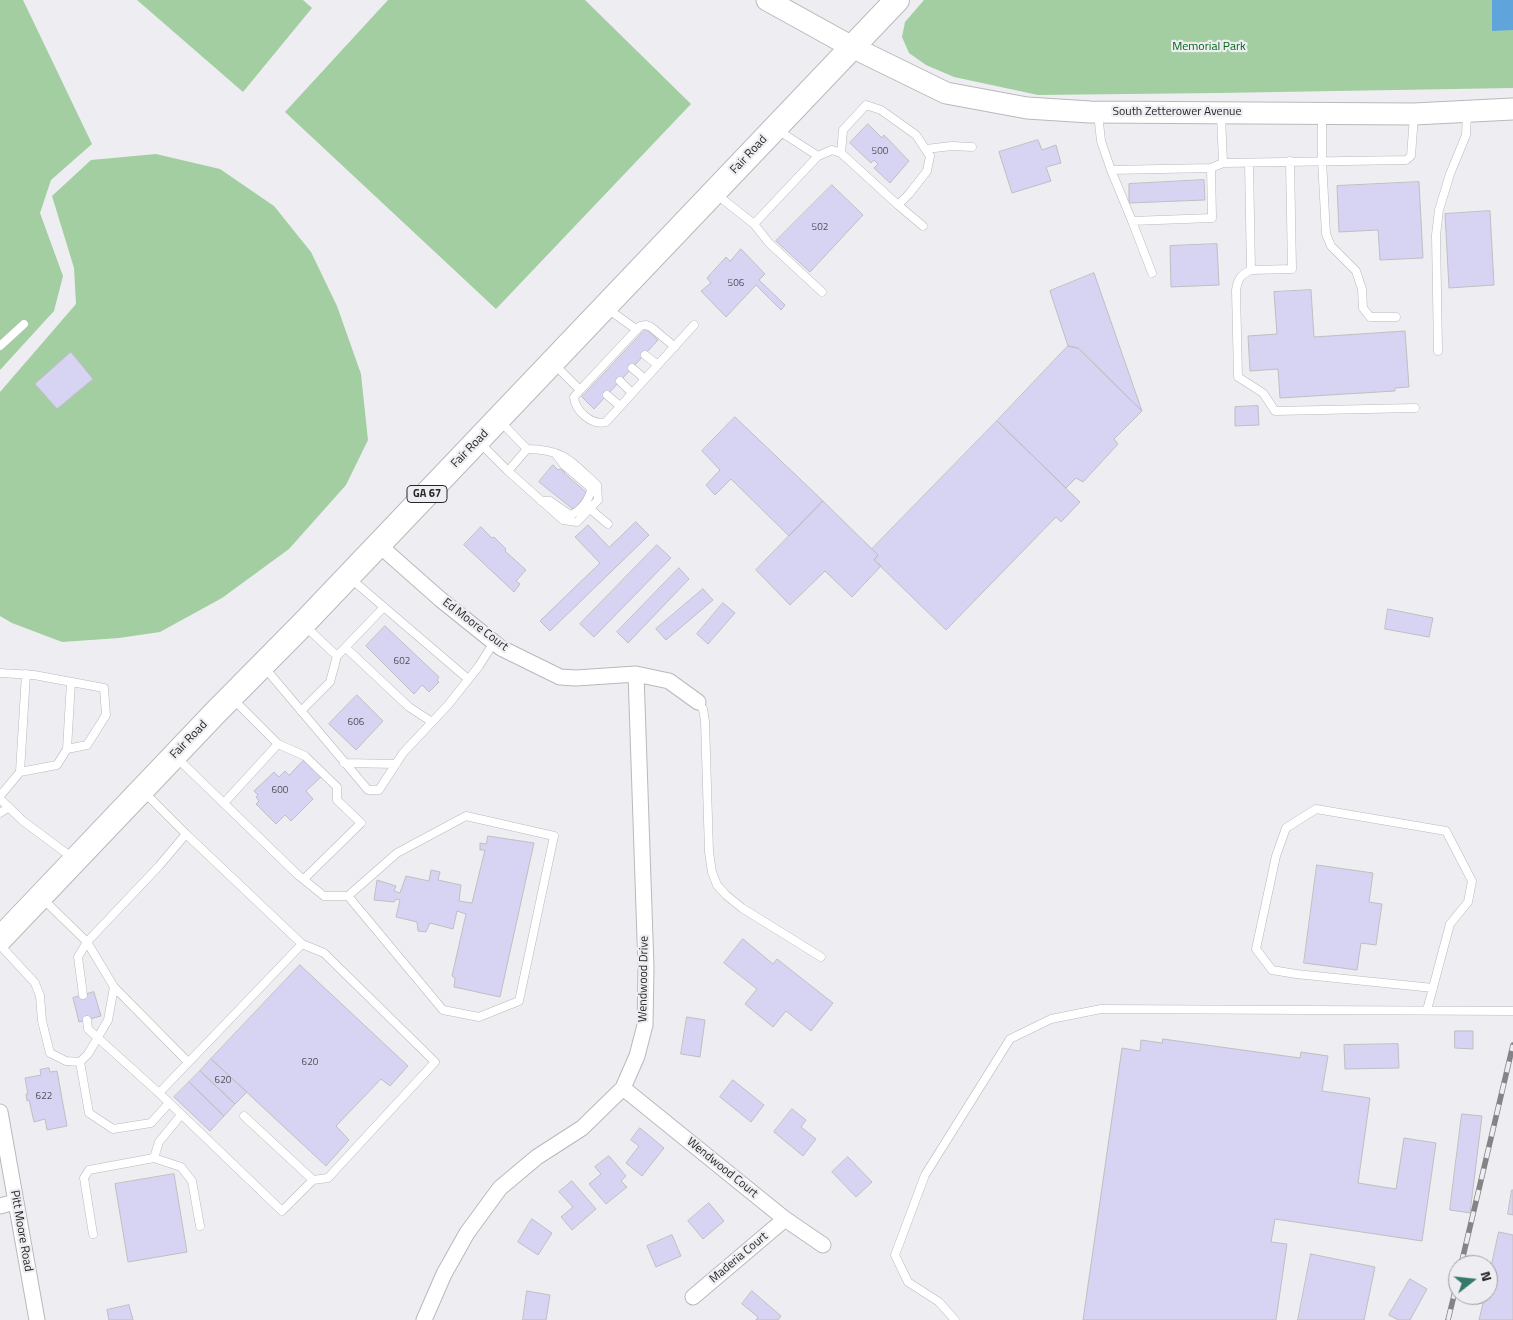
<!DOCTYPE html>
<style>
body{margin:0}
#map{position:relative;width:1513px;height:1320px;overflow:hidden;background:#eeeef2;font-family:"Titillium Web",sans-serif}
canvas{display:block}
.north{position:absolute;left:1448px;top:1255px;width:50px;height:50px;box-sizing:border-box;background:#eeeef2;border:1px solid #9e9ea1;border-radius:50%;rotate:74deg;font-size:14px;font-weight:700;line-height:20px;text-align:center;color:#262527}
.north::after{content:'';display:block;margin:auto;width:18px;height:22px;background:#36796a;clip-path:polygon(50% 0,100% 100%,50% 72%,0 100%)}
</style>
<div id="map">
<canvas width="1513" height="1320"></canvas>
<div class="north">N</div>
</div>
<script>
const g = document.querySelector('canvas').getContext('2d');
g.lineJoin = 'round';
function paint(path, color) { g.fillStyle = color; g.fill(path, 'evenodd'); }
function stroke(path, color, width, dash) { g.strokeStyle = color; g.lineWidth = width; g.lineCap = dash ? 'butt' : 'round'; g.setLineDash(dash || []); g.stroke(path); }
function drawText(font, color, halo, rows, align = 'center') {
  g.font = font + ' "Titillium Web",sans-serif'; g.lineWidth = 4.5; g.setLineDash([]); g.textBaseline = 'middle'; g.strokeStyle = halo; g.fillStyle = color; for (const [text, x, y, turn = 0] of rows) {
    g.save(); g.translate(x, y); g.rotate((+turn || 0) * Math.PI / 180); g.textAlign = isNaN(turn) ? turn : align; if (halo) g.strokeText(text, 0, 0); g.fillText(text, 0, 0); g.restore();
  }
}
const green = new Path2D(`
 M0,0H23L92,144L51,180L40,213L63,276L54,311L0,370Z
 M137,0H303L312,8L243,92Z
 M388,0H585L691,104L496,309L285,112Z
 M924,0H1513V88L1218,93L1038,95L954,77L926,65L909,53L902,37L905,22Z
 M156,154L220,169L274,206L311,252L337,306L361,374L368,440L346,485L289,549L222,598L160,632L119,638L62,642L12,623L0,616V392L76,304L74,268L52,196L91,160Z`);
const water = new Path2D(`
 M1492,0H1513V30L1492,31Z`);
const building = new Path2D(`
 M868,124L882,138L884,135L909,161L890,183L874,168L878,164L874,160L871,163L850,143Z
 M1038,140L1042,150L1056,145L1061,163L1046,167L1051,181L1012,193L999,152Z
 M1204,180L1205,200L1129,203V184Z
 M1419,182L1423,258L1380,260L1378,230L1339,232L1337,186Z
 M832,185L863,215L810,272L776,241Z
 M1490,211L1494,285L1449,288L1445,214Z
 M1217,244L1219,285L1171,287L1170,246Z
 M741,249L765,274L759,280L785,305L781,310L756,285L726,317L701,291L711,283L707,278L726,257L730,261Z
 M1094,273L1142,411L1078,348L1068,346L1050,291Z
 M1311,290L1314,337L1405,331L1409,387L1395,388V391L1280,398L1278,369L1250,371L1248,336L1277,334L1274,292Z
 M646,329L658,340L594,409L582,397Z
 M1068,346L1078,348L1142,411L1114,439L1118,444L1083,482L1076,478L1066,488L997,421Z
 M71,352L93,379L57,409L35,384Z
 M1258,406L1259,425L1235,426V407Z
 M735,417L823,501L789,536L731,479L715,495L706,485L720,470L702,451Z
 M997,421L1080,502L1061,522L1056,517L946,630L874,560L878,555L872,549Z
 M553,465L558,470L560,469L565,472L564,473L587,493L574,510L539,482Z
 M823,501L878,555L874,560L881,566L852,597L825,571L790,605L756,570Z
 M636,522L649,535L550,631L540,621L600,563L575,537L588,525L609,547Z
 M481,527L492,538L494,537L506,549L505,551L526,570L516,581L520,584L514,592L464,545Z
 M657,545L671,558L594,637L580,624Z
 M679,568L689,579L628,643L617,632Z
 M703,589L713,600L666,640L656,629Z
 M723,603L735,613L708,644L697,634Z
 M1388,609L1433,618L1429,637L1385,629Z
 M385,626L439,677L437,680L439,682L429,692L422,685L414,694L366,646Z
 M357,695L383,721L356,750L329,724Z
 M305,759L322,776L306,791L313,799L291,821L285,815L276,824L256,804L259,801L256,797L258,795L254,791L274,772L279,777L285,771L289,775Z
 M488,836L534,843L500,997L454,987L455,978L452,976L466,914L457,911L453,929L430,923L426,932L418,931L417,922L396,917L400,900L396,899L394,902L374,900L377,880L396,886L394,891L400,893L406,876L429,881L431,870L440,872L438,880L461,885L459,901L472,903L485,850H480V843L486,844Z
 M1317,865L1373,873L1369,902L1382,904L1376,945L1361,943L1357,970L1304,963Z
 M743,939L773,964L777,959L833,1003L811,1031L786,1011L773,1027L745,1004L757,989L724,963Z
 M300,965L408,1066L390,1086L381,1079L336,1126L349,1140L326,1166L211,1059Z
 M94,992L101,1016L79,1022L73,998Z
 M687,1017L705,1020L700,1057L681,1054Z
 M1455,1031H1473V1049L1455,1048Z
 M1163,1039L1300,1058L1301,1052L1328,1056L1322,1091L1370,1098L1358,1183L1396,1189L1404,1138L1436,1143L1422,1241L1275,1219L1271,1242L1287,1244L1276,1320H1083L1122,1048L1140,1051L1141,1040L1162,1043Z
 M1398,1044L1399,1068L1345,1069L1344,1045Z
 M211,1059L247,1092L235,1104L200,1071Z
 M49,1068L50,1072L57,1071L67,1126L47,1130L45,1119L34,1122L29,1100L27,1101L26,1094H28L25,1078L41,1075L40,1070Z
 M200,1071L235,1104L224,1116L189,1082Z
 M733,1080L764,1105L751,1122L720,1097Z
 M189,1082L224,1116L210,1131L174,1097Z
 M792,1109L806,1120L801,1127L816,1139L803,1156L774,1132Z
 M1462,1114L1482,1116L1470,1213L1450,1210Z
 M640,1128L664,1148L642,1176L626,1163L639,1146L631,1140Z
 M609,1156L626,1176L621,1181L627,1187L606,1204L589,1184L601,1174L595,1167Z
 M848,1157L872,1182L856,1197L832,1172Z
 M174,1174L187,1252L128,1262L115,1184Z
 M572,1181L596,1209L572,1230L561,1217L573,1207L559,1192Z
 M1512,1190H1513V1215L1508,1214Z
 M709,1203L724,1221L703,1239L688,1221Z
 M532,1219L552,1233L538,1255L518,1242Z
 M1499,1232L1513,1235V1320H1479L1485,1295H1488V1281Z
 M672,1235L681,1256L656,1267L647,1246Z
 M1311,1254L1375,1267L1364,1320H1298Z
 M1410,1279L1427,1289L1410,1320H1398L1389,1315Z
 M527,1291L550,1295L546,1320H523Z
 M752,1291L781,1316L778,1320H756L758,1317L742,1304Z
 M129,1305L133,1320H109L107,1310Z`);
const lane = new Path2D(`
 M1098,113L1101,141L1111,170L1211,168L1223,163L1406,160L1411,156L1414,116
 M1221,115L1223,163
 M1322,115V160L1326,234L1331,246L1356,271L1362,289L1363,308L1370,317H1396
 M926,149L952,146L972,147
 M818,156L832,150L841,153L898,205L909,194L927,171L930,156L916,135L881,110L866,105L843,130L841,153
 M1249,163L1251,270L1292,269L1290,161
 M1111,170L1132,221L1212,218L1211,168
 M716,194L754,224L818,156L776,129
 M898,205L923,226
 M1132,221L1152,273
 M754,224L769,243L822,292
 M1251,270C1240,275 1238,279 1236,290L1238,377L1263,393L1275,411L1415,408
 M608,309L637,330
 M0,346L24,324
 M1438,351L1436,235L1439,210L1450,174L1466,135L1467,113
 M645,355L658,365
 M553,363L580,390L574,397C575,411 592,426 606,422L694,325
 M632,368L645,379
 M620,381L632,393
 M580,390L640,326L646,325L651,327L675,347
 M607,395L620,406
 M479,442L508,471L563,520L577,522L598,500L597,485C572,462 564,449 527,449L500,421
 M508,471L527,449
 M541,501H550L570,515C580,512 591,498 591,488L564,465L555,453
 M590,509L608,524
 M350,578L468,679
 M305,626L337,656L384,607
 M346,648L409,707L432,722
 M265,668L368,790H379L403,753L448,705L479,666L494,642
 M0,673L34,675L104,688L106,715L87,745L67,749L71,682
 M233,699L278,744L305,756L337,787V800L361,823L304,879
 M698,702L703,709L705,721L709,852L712,872L717,885L726,895L742,908L821,957
 M301,711L330,682L337,656
 M176,757L298,875L324,896H348L443,1010L479,1017L519,1001L554,836L466,816L397,853L348,896
 M344,763L396,764
 M20,772L57,765L67,749
 M0,796L20,772L26,674
 M0,799L23,821L74,859
 M224,803L278,744
 M0,813L9,807
 M42,898L87,942L159,866L186,834L143,791
 M302,944L324,953L435,1062L328,1178L313,1180
 M0,945L35,983L40,996L42,1021L50,1053L66,1061L80,1062L88,1054L108,1020L114,987L87,942L78,957L83,995
 M114,987L188,1062
 M1427,1010L1450,924L1468,902L1472,881L1446,831L1316,809L1286,828L1276,856L1256,949L1272,970L1296,974L1433,988
 M87,1020L88,1029L159,1093L302,944L186,834
 M80,1062L89,1113L113,1129L151,1123L169,1103
 M159,1093L282,1211L313,1180L244,1116
 M154,1158L181,1167L192,1181L200,1226
 M93,1234L84,1178L89,1170L154,1158L159,1142L181,1115
 M955,1320L939,1302L908,1282L895,1255L925,1175L1010,1039L1051,1019L1101,1009L1513,1011`);
const street = new Path2D(`
 M379,545L440,599L501,648L560,677L576,678L636,674L669,681L698,702
 M623,1088L785,1219L823,1245
 M0,1112L37,1320
 M0,1206L15,1202
 M693,1297L785,1219
 M424,1320L444,1274L467,1233L500,1188L537,1157L582,1128L623,1088L637,1056L645,1025L646,968L636,674`);
const secondary = new Path2D(`
 M767,0L852,47L946,93L1027,108L1090,112L1414,114L1513,109`);
const primary = new Path2D(`
 M0,939L216,712L303,624L897,0`);
const rail = new Path2D(`
 M1461,1265L1513,1045
 M1448,1320L1458,1279`);
const numberNames = [
 ["500",880,152],
 ["502",820,228],
 ["506",736,284],
 ["602",402,662],
 ["606",356,723],
 ["600",280,791],
 ["620",310,1063],
 ["620",223,1081],
 ["622",44,1097]
];
const shields = [
 [427,494,40]
];
const shieldNames = [
 ["GA 67",427,494]
];
const parkNames = [
 ["Memorial Park",1209,47]
];
const streetNames = [
 ["South Zetterower Avenue",1177,112],
 ["Fair Road",749,155,-47],
 ["Fair Road",470,449,-46],
 ["Ed Moore Court",475,625,37],
 ["Fair Road",189,740,-46],
 ["Wendwood Drive",644,979,-89],
 ["Wendwood Court",722,1168,39],
 ["Pitt Moore Road",21,1231,80],
 ["Maderia Court",739,1258,-40]
];
paint(green, '#a2cea2');
paint(water, '#5fa5dc');
paint(building, '#d7d3f2');
stroke(building, '#bfbec2', 1);
stroke(lane, '#b9b9bc', 9);
stroke(street, '#b9b9bc', 17);
stroke(secondary, '#b9b9bc', 23);
stroke(primary, '#b9b9bc', 26);
stroke(lane, '#fff', 8);
stroke(street, '#fff', 15);
stroke(secondary, '#fff', 21);
stroke(primary, '#fff', 24);
stroke(rail, '#848386', 5.5);
stroke(rail, '#eeeef2', 4, [11]);
drawText('10px', '#52505a', null, numberNames);
for (const [x, y, w] of shields) { const box = new Path2D(); box.roundRect(x - w / 2, y - 8.5, w, 17, 4); g.fillStyle = '#eeeef2'; g.fill(box); stroke(box, '#262527', 1); }
drawText('bold 11px', '#262527', null, shieldNames);
drawText('12px', '#036619', '#eeeef2', parkNames);
drawText('12px', '#262527', '#eeeef2', streetNames);
</script>
